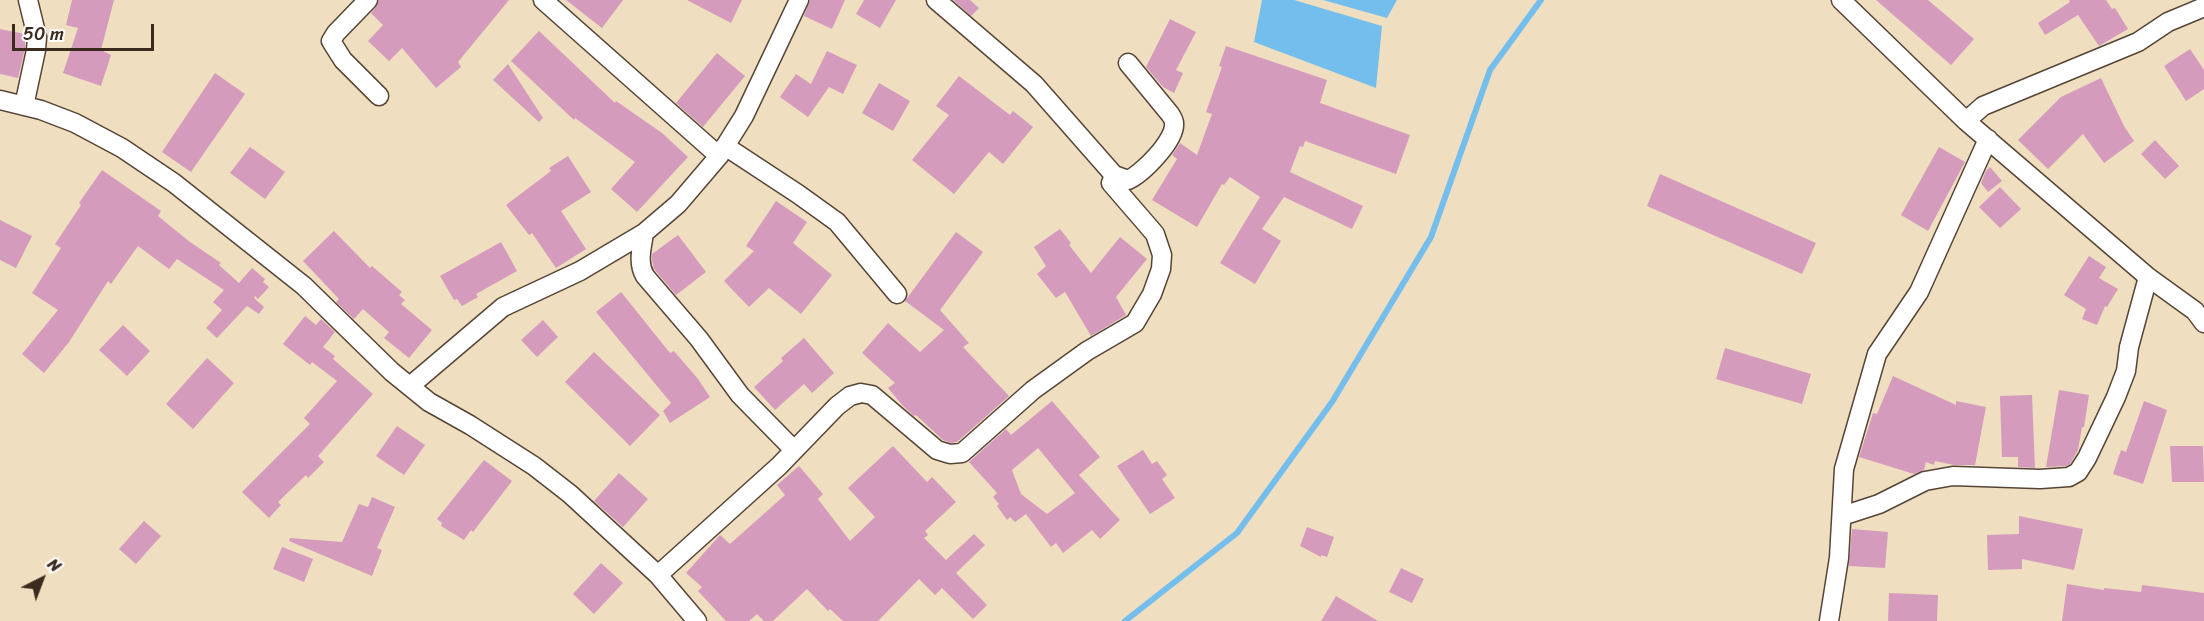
<!DOCTYPE html>
<style>
body{margin:0}
#map{position:relative;width:2204px;height:621px;overflow:hidden;background:#f0dec0;font-family:Sriracha,sans-serif}
canvas{display:block}
.north{position:absolute;left:12px;top:549px;width:60px;height:60px;-webkit-text-stroke:4px #fff;paint-order:stroke;rotate:42deg;font-size:16px;font-weight:700;line-height:24px;text-align:center;color:#3b2a1e}
.north::after{content:'';display:block;margin:auto;width:21px;height:27px;background:#3b2a1e;clip-path:polygon(50% 0,100% 100%,50% 72%,0 100%)}
.scale{position:absolute;left:12px;top:24px;width:142px;height:27px;box-sizing:border-box;border:3px solid #3b2a1e;border-top:0;padding-left:8px;font-size:18px;line-height:21px;white-space:nowrap;color:#3b2a1e;-webkit-text-stroke:4px #fff;paint-order:stroke}
</style>
<div id="map">
<canvas width="2204" height="621"></canvas>
<div class="north">N</div>
<div class="scale">50 m</div>
</div>
<script>
const g = document.querySelector('canvas').getContext('2d');
g.lineJoin = 'round';
function paint(path, color) { g.fillStyle = color; g.fill(path, 'evenodd'); }
function stroke(path, color, width, dash) { g.strokeStyle = color; g.lineWidth = width; g.lineCap = dash ? 'butt' : 'round'; g.setLineDash(dash || []); g.stroke(path); }
const water = new Path2D(`
 M1262,0H1294L1382,26L1376,88L1254,42Z
 M1323,0H1397L1387,18Z`);
const stream = new Path2D(`
 M1125,621L1237,533L1332,402L1431,237L1490,70L1541,0`);
const building = new Path2D(`
 M72,0H114L101,50L111,55L101,86L63,73L78,28L66,25Z
 M379,0H509L458,62L461,67L436,88L402,48L389,61L368,41L383,25L371,13L376,7Z
 M566,0H623L602,28Z
 M687,0H742L731,23Z
 M810,0H845L832,29L804,16Z
 M864,0H896L880,28L856,14Z
 M953,0H970L979,8L971,16Z
 M1876,0H1928L1974,39L1951,65Z
 M2069,0H2106L2112,9L2115,8L2128,29L2099,46L2078,15L2045,35L2038,23L2070,2Z
 M1170,19L1196,32L1176,70L1183,73L1174,93L1163,87L1146,67Z
 M0,29L25,34V48L18,78L0,74Z
 M539,31L615,103L616,101L662,133L688,157L637,212L611,189L635,162L575,118L574,120L511,61Z
 M1226,46L1327,80L1320,103L1410,135L1396,174L1305,141L1303,147L1300,146L1290,172L1363,206L1352,229L1284,197L1262,229L1281,241L1255,284L1220,263L1260,197L1230,177L1224,185L1222,184L1197,227L1152,200L1177,159L1172,155L1180,143L1197,155L1212,114L1206,112L1222,67L1219,66Z
 M2190,49L2204,70V89L2186,101L2164,66Z
 M827,51L857,65L843,94L829,87L808,117L780,97L796,74L811,84Z
 M717,53L745,76L703,127L676,103Z
 M508,64L543,118L539,122L493,80Z
 M215,73L245,94L191,172L162,152Z
 M959,76L1010,115L1013,111L1033,127L1003,164L989,152L954,194L912,160L949,115L936,106Z
 M2101,78L2124,126L2134,141L2104,163L2083,134L2048,169L2018,140L2061,97Z
 M879,83L910,101L893,131L862,113Z
 M2155,140L2179,166L2165,179L2141,154Z
 M250,147L285,172L265,199L230,173Z
 M1939,147L1965,162L1928,231L1901,215Z
 M568,156L591,192L561,211L586,249L556,268L532,233L529,235L506,205L551,171L549,168Z
 M1990,167L2002,181L1988,192L1981,183L1986,171Z
 M102,170L161,211L158,216L190,242L221,263L219,265L239,283L252,268L265,279L263,282L269,287L258,299L255,296L254,298L264,307L259,314L247,306L217,338L206,328L222,310L213,302L224,290L177,259L169,269L138,246L111,284L108,281L69,342L44,373L22,354L58,310L32,293L61,248L55,244L81,205L79,203Z
 M1660,174L1816,243L1802,274L1647,206Z
 M2000,187L2021,209L2000,228L1979,207Z
 M776,201L807,222L793,243L832,275L801,314L769,288L749,307L724,281L754,251L746,246Z
 M0,220L32,236L16,268L0,260Z
 M1060,229L1071,243L1069,245L1091,273L1120,237L1147,259L1116,297L1126,315L1091,336L1065,292L1056,298L1037,274L1046,266L1034,247Z
 M334,231L370,268L372,266L402,292L399,295L405,300L401,304L432,330L409,358L384,338L389,332L363,309L354,319L336,302L339,299L303,261Z
 M956,232L983,252L940,310L969,343L963,347L1009,396L957,442L951,443L943,440L916,415L914,416L903,406L888,388L895,383L862,353L888,323L920,352L944,330L905,301Z
 M678,235L706,272L676,295L654,269L652,260V254Z
 M501,242L517,271L476,294L478,297L462,306L457,299L454,300L440,276Z
 M2089,256L2106,267L2099,278L2118,289L2107,307L2105,306L2097,325L2082,319L2086,309L2064,295Z
 M621,292L670,353L674,351L698,379L710,397L670,423L663,411L671,403L596,312Z
 M305,316L316,325L321,319L335,332L323,347L335,356L333,359L373,394L318,456L324,462L308,478L306,475L278,502L281,505L269,518L242,492L310,424L304,418L337,381L312,362L310,365L283,344Z
 M543,320L558,337L537,357L521,340Z
 M123,325L150,351L127,376L99,350Z
 M804,338L834,373L812,393L804,384L775,410L754,387L783,361L781,358Z
 M1725,348L1811,374L1802,404L1716,379Z
 M594,352L660,415L630,446L565,382Z
 M207,358L234,383L193,429L166,404Z
 M1893,376L1956,405V401L1986,407L1975,465H1954L1935,461L1934,465L1926,462L1924,470L1914,474L1859,457L1873,413L1877,414Z
 M2059,390L2089,395L2084,427H2082L2078,450L2070,464L2066,466L2046,467Z
 M2032,395L2035,468L2018,467V457H2002L2000,396Z
 M1052,401L1100,457L1079,475L1120,520L1100,539L1092,530L1063,553L1056,543L1051,547L1026,514L1015,522L1010,517L1007,520L997,506L999,504L993,497L997,493L969,462L1006,429L1011,435ZM1038,448L1075,493L1047,514L1021,494L1012,470Z
 M2144,401L2167,410L2143,484L2113,474L2121,450L2126,452Z
 M397,426L425,445L404,475L376,456Z
 M893,446L927,482L932,477L956,502L925,531L928,535L924,538L946,560L974,534L985,545L956,573L987,605L973,619L942,588L935,595L919,579L878,621H843L830,609L828,611L807,589L773,621H764L757,614L749,621H726L698,591L702,587L686,573L720,535L730,544L785,495L777,485L799,466L823,494L818,499L850,541L875,517L848,488Z
 M2170,446H2203L2204,482H2172Z
 M1143,450L1152,464L1157,461L1167,475L1162,479L1175,498L1150,514L1117,466Z
 M484,460L512,481L473,532L471,530L464,540L441,526L442,523L437,519Z
 M619,473L648,499L623,527L594,501Z
 M372,497L395,507L377,548L382,550L372,576L289,541L290,538L342,542L359,504L368,507Z
 M2019,516L2083,529L2074,570L2022,559V569L1988,570L1987,535L2019,534Z
 M144,521L161,536L136,564L119,549Z
 M1307,527L1334,537L1327,557L1321,555V557L1300,546Z
 M1852,529L1888,532L1885,568L1849,566Z
 M282,547L313,559L304,582L273,569Z
 M601,563L623,583L594,614L573,594Z
 M1401,568L1424,579L1412,603L1389,592Z
 M2067,584L2104,590V588L2141,592L2142,585L2204,593V621H2062Z
 M1889,593L1938,595L1937,621H1888Z
 M1336,596L1378,621H1321Z`);
const minor = new Path2D(`
 M368,0L336,33L331,41L343,60L379,96
 M543,0L719,156
 M936,0L1034,84L1114,175L1128,180C1142,174 1176,140 1174,123C1174,120 1172,117 1170,114L1128,63
 M1841,0L1966,121L2148,277L2195,311L2204,323
 M0,100L41,110L75,123L122,148L174,183L304,286L392,372L429,402L470,425L534,466L570,494L658,575L697,621
 M24,106L36,50L37,37L28,0
 M1966,121L1983,106L2138,42L2168,22L2204,7
 M725,146L798,194L837,222L897,294
 M644,233C642,248 637,262 645,276L699,339L740,395L794,450
 M410,386L503,307L580,271L644,233L678,204L719,156L744,116L799,0
 M1842,516L1879,504L1925,481L1953,476L2040,479L2069,477L2078,472L2087,458L2116,397L2126,371L2129,347L2148,277
 M658,575L779,466L837,406L850,396L861,393L872,395L937,450L950,454L962,453L1033,390L1087,351L1135,323L1152,294L1161,269L1162,255L1155,234L1111,183L1114,175
 M1829,621L1839,558L1844,469L1877,354L1919,292L1988,139`);
paint(water, '#74beed');
stroke(stream, '#74beed', 6);
paint(building, '#d59bbc');
stroke(minor, '#564536', 21);
stroke(minor, '#fff', 18);
</script>
